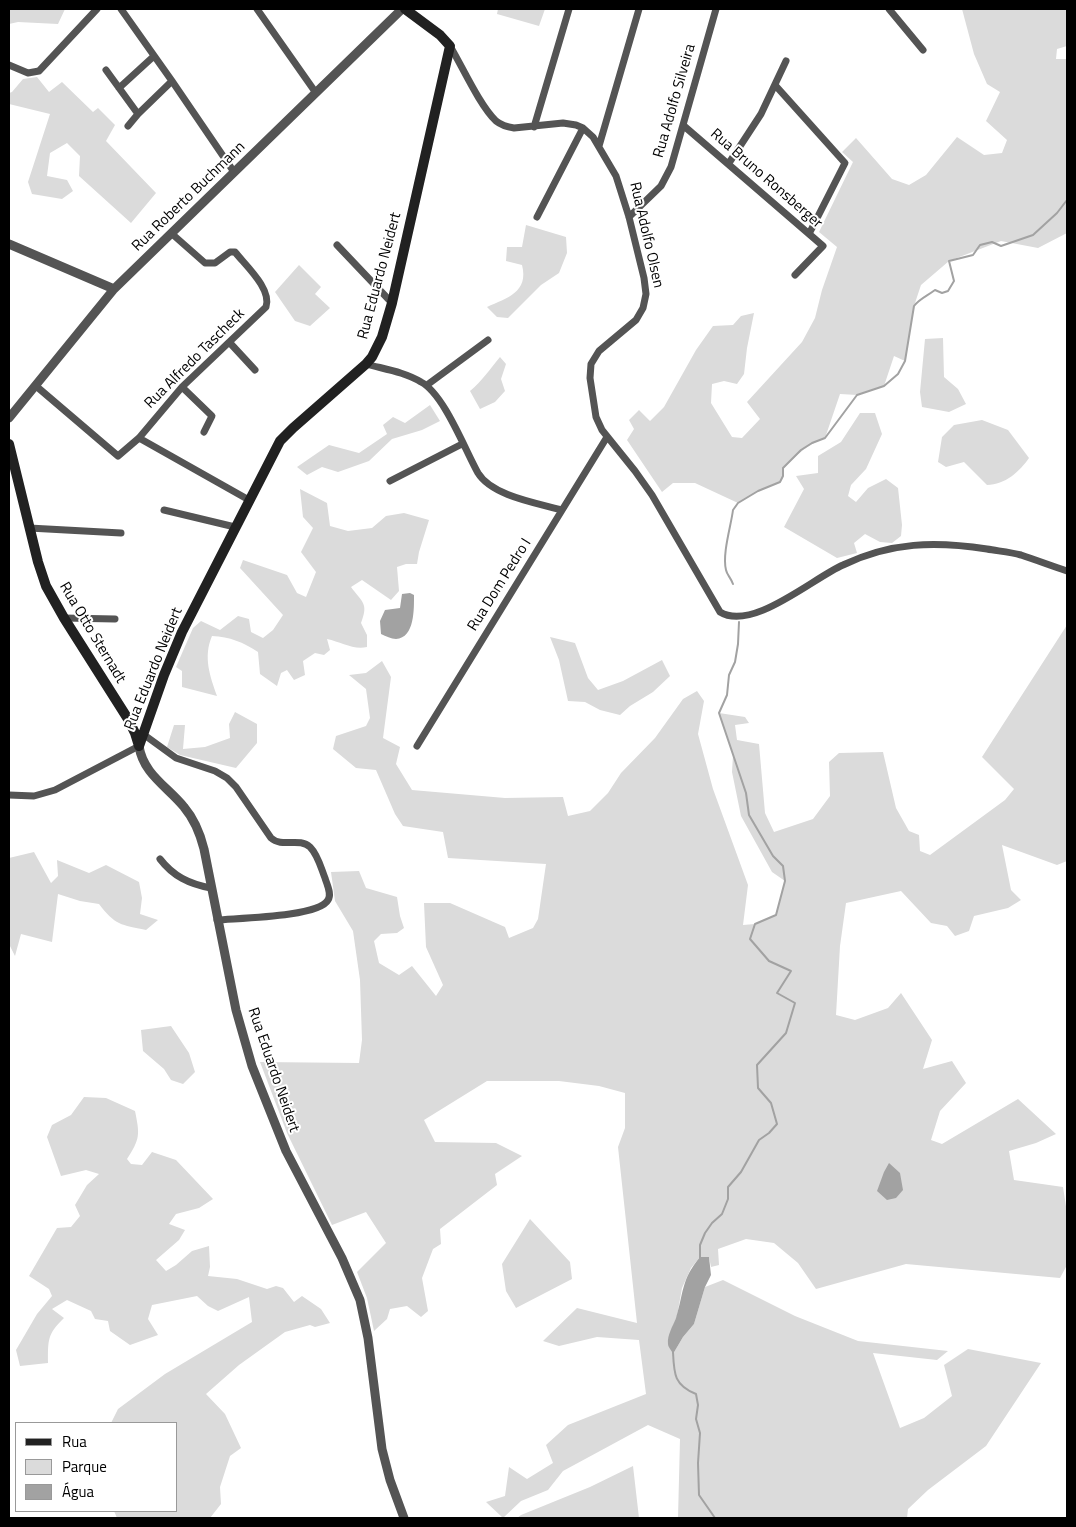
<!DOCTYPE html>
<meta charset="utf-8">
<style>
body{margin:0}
#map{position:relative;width:1076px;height:1527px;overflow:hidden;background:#fff;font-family:"Titillium Web",sans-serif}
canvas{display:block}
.frame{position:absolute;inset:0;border:10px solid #000;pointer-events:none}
.legend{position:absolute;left:15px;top:1422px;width:162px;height:90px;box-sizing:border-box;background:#fff;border:1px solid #999;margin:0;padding:6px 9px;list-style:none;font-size:15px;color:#000}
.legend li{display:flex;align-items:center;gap:10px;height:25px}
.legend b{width:25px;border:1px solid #999}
</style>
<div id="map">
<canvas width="1076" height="1527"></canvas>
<div class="frame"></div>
<ul class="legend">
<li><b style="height:6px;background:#212121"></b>Rua</li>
<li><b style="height:14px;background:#dbdbdb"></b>Parque</li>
<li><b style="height:14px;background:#a2a2a2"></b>Água</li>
</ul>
</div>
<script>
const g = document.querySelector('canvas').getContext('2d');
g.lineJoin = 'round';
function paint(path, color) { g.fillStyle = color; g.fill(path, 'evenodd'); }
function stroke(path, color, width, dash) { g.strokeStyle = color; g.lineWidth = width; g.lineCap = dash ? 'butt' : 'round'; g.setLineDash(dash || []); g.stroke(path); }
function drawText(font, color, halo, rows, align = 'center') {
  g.font = font + ' "Titillium Web",sans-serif'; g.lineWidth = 4; g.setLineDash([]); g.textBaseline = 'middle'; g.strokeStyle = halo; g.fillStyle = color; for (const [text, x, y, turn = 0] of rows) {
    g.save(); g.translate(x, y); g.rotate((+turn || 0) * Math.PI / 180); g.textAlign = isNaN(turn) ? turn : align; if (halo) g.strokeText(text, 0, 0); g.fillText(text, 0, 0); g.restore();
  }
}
const green = new Path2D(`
 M9,9H65L58,24L18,22L9,24Z
 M498,9H545L539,26L497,14Z
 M962,9H1067V46L1057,49L1056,59H1067V233L1038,248L1001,241L949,261L921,285L914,306L905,361L894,356L884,386L857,395L840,394L825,438C807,445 797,454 784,468L783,476L780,482L758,491L738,503L695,483H673L662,492L627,440L634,429L629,420L639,410L650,421L664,407L696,350L713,326L733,325L741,316L754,313L747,348L744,374L737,384L724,381L712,384L711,403L732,437L742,438L760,419L747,402L802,342L815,318L822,290L837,247L819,232L853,162L842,152L856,138L892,179L909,185L926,175L957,137L984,155L1002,153L1007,140L986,121L1000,92L987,84L974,54Z
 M37,77L49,92L62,82L93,112L98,108L115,125L106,141L156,193L131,223L79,176L80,156L67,143L50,153L47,176L67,180L73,191L62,199L32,194L28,182L50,114L9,104V93L12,92L23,79Z
 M526,225L566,237L567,253L559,273L541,285L508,318L497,317L487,307C507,298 529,292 522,265L506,261L507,247H522Z
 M299,265L321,287L315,294L330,308L310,326L295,321L275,292Z
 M943,338L944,377L958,389L966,404L949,412L922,407L920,392L925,339Z
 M500,357L506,364L501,379L505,391L495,402L480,409L470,391C482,381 490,369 500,357Z
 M430,405L440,421L422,430L392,439L369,461L338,472L322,467L307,475L297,467L329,445L359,453L387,434L383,425L393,417L405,423Z
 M860,413H875L882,434L866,469L851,485L848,496L856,502L868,488L886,479L898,488L902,525L901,536L892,543L880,542L865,534L854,543L857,553L837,558L784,527L804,489L796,476L818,473V456L841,442Z
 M982,420L1008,430L1029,458C1020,471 1005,485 987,485L964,462L946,467L938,462L942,437L954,425Z
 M300,489L327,503L330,526L348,531L372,528L386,516L404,513L429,520L419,552L417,564H406L397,567L399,591L391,600L362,580L351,587C362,602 369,603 361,623L367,635V647C353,650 341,642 327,639L330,650L324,655L315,653L303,661L305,675L294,680L287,670L281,673L277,686L260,674L258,652C243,642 230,637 212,636C203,657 210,676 217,696L182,687V671L176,667L193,628L201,621L220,630L238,616L249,619L251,632L263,638L273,630L283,615L240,568L243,560L287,575L297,593L306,597L316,572L301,552L313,528L303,517Z
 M1067,625V861L1057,865L1002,845L1011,890L1021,900L1008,908L974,916L969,931L955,936L947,926L931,923L901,891L846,903L840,946L836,1015L855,1020L888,1008L901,993L932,1040L923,1069L952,1061L966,1083L940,1111L931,1140L942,1144L1018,1099L1056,1134L1036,1143L1009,1151L1014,1180L1063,1187L1067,1213V1265L1060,1278L906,1264L816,1289L798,1263L774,1243L746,1239L718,1249L719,1265L711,1267L709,1257H700L691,1268L682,1288L677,1316L670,1334L673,1354L683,1337L694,1324L705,1287L723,1280L795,1316L858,1341L948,1351L937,1360L873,1353L900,1428L924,1418L952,1396L944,1365L968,1349L1041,1363L986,1446L928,1490L908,1509L907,1518H678L680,1439L648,1425L563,1471L548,1490L521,1501L503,1518L486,1502L505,1496L509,1467L527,1479L553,1463L546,1445L568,1425L646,1394L639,1340L597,1337L559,1346L543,1341L577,1308L637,1323L618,1147L625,1128V1093L599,1086L559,1081H487L424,1120L435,1142L496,1143L522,1156L495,1174L497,1185L440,1229L441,1244L433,1249L422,1278L428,1311L421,1317L407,1306L390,1309L387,1319L374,1331L367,1298L357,1272L386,1243L366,1212L332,1225L287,1133L260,1062L359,1063L362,1040L360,980L353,931L335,901L331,872L359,871L366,888L397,897L400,916L404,928L397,933L381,934L374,941L379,963L399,975L412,966L436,996L443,985L426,947L424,903H450L505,927L509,938L533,928L538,919L546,864L448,858L443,832L403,826L395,814L376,770L356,768L333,749L336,736L366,726L370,718L366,689L349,675L366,673L382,661L391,677L383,738L400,747L396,764L412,790L505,798L563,797L568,816L590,811L608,793L621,773L655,738L683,699L697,691L704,701L698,734L713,789L748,885L743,925L755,924L776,915L785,881L772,872L741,816L732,772L733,755L719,713L745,717L749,723L735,725L737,740L759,744L765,813L774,832L813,819L830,796L829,762L839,753L883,752L896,808L909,831L919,835L920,851L930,855L1005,800L1014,789L982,757Z
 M550,637L575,643L588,678L598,690L623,681L662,660L670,676L653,692L630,706L620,715L600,710L585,702L568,701L559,660Z
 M235,712L257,724V743L236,768L180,755L167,747L174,725H185L183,749L205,747L230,738L229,724Z
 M34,852L51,883L58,876L57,860L89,873L106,865L139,882L142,898L140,914L158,920L146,930C121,925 115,925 99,904L80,901L58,894L52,942L21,934L15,956L9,944V858Z
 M171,1026L189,1053L195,1072L183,1084L171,1080L164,1069L143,1051L141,1030Z
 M84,1097L106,1098L135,1111C140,1135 140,1139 127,1159L131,1164L142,1165L152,1152L176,1160L213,1199L199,1208L176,1214L169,1224L185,1230L179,1240L156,1260L166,1271L176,1265L192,1251L209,1246L210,1267L208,1276L237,1279L267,1289L276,1286L283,1288L294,1302L302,1296L321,1309L330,1323L315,1327L310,1325L285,1332L239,1365L206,1394L225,1414L241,1448L230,1456L220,1487L221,1504L210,1518H117L114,1511H176V1423H111L118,1409L165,1374L252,1322L249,1297L218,1311L208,1306L197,1296L152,1305L148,1319L158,1335L130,1345L110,1331L108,1321L95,1319L91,1311L67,1300L52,1309L64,1318C47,1334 48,1341 48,1363L20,1366L16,1350L37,1314L52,1296L49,1289L29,1276L57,1228L71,1227L80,1216L75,1205L87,1185L99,1174L86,1170L61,1176L47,1137L52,1125L71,1115Z
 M530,1219L570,1262L572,1279L516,1308L506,1291L502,1264Z
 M633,1466L639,1518H517L521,1515L590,1487Z`);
const water = new Path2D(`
 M410,593L414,595C414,608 415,638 396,639C391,639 386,636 381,634L380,621L385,610L400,608L402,594Z
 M889,1163L900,1173L903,1190L896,1198L887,1200L877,1191L884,1172Z
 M700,1257H709L711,1275L705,1287L694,1324L683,1337L673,1354C672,1351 668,1347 668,1344C667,1335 673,1326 676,1318C684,1292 681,1280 700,1257Z`);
const stream = new Path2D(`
 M733,584C731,578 727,575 726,570C722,554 731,526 733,510L738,503L758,491L780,482L783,476V468L801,450L812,443L825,438L857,395L884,386L898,374L905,361L914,306C919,299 927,296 935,290L942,293L948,291L954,281L949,261L973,255L980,245L992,242L1001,246L1033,235L1057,213L1067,200
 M700,1259V1245L705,1233L712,1223L722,1214L728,1199V1187L741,1172L759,1140L769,1133L777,1124L771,1103L758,1088L757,1065L786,1033L795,1003L777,993L791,971L769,961L750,939L755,924L776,915L785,881L783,866L773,856L749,815L746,793L719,713L727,695L729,675L735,662L738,644L739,622
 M673,1352C674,1374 674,1385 696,1394L698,1405L696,1419L700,1433L698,1463L699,1495L715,1518`);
const minor = new Path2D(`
 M121,9L172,81L234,172
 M257,9L316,93
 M889,9L923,50
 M450,46C462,66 480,106 496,121C501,125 507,127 514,128L563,123L576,125L583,128L593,137L616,176L629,217L644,278L646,294L643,308L636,320L599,351L591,364L590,378L596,417L602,430L635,471L652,495L720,612C752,632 813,578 843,565C891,542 935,541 987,549C998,551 1010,552 1021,555C1036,560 1052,566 1067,571
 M9,65L28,73L39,71L97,9
 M106,70L138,114L172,81
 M775,85L845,163L809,234
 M119,88L154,56
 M128,126L138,114
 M684,126L823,246L795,275
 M534,127L569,9
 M599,146L639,9
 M729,163L761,114L786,61
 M537,217L583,128
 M629,217L661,186L671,167L716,9
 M337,245L392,303
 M230,343L255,370
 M366,364C384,369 405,372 421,382C444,394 465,450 478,473C492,496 537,503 562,510
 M427,385L488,340
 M36,386L118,456L139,438L182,387L266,307C272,289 246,266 235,252H230L215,263H205L171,233
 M182,387L212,416L204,432
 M139,438L249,500
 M390,481L462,444
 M164,510L235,527
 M29,528L121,533
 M64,618L115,619
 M143,734L176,758L215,771L227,778L236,787L271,838C282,848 299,837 310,847C318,855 321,868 325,878C327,885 332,894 328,900C319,917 237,918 217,920
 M417,746L607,437
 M9,795L34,796L55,790L139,746
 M160,859C173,876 189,884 211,888`);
const tertiary = new Path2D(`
 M9,244L114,289
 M9,418L114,289L402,9
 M139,746C143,774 168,787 184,807C195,820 200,833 204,849L236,1010L252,1066L286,1151L342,1258L360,1300L368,1338L382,1449L390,1480L404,1518`);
const secondary = new Path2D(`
 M9,444L38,562L46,586L64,618L128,719L135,733L139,746
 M139,746L164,675L182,632L280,441L293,428L366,364L372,357L382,337L392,303L450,46L440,35L405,9`);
const streetNames = [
 ["Rua Adolfo Silveira",675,101,-74],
 ["Rua Bruno Ronsberger",766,179,41],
 ["Rua Roberto Buchmann",189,197,-44],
 ["Rua Adolfo Olsen",646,235,77],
 ["Rua Eduardo Neidert",380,276,-75],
 ["Rua Alfredo Tascheck",195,359,-45],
 ["Rua Dom Pedro I",500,585,-58],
 ["Rua Otto Sternadt",92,633,59],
 ["Rua Eduardo Neidert",154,669,-68],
 ["Rua Eduardo Neidert",273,1070,71]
];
paint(green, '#dbdbdb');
paint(water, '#a2a2a2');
stroke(stream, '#a2a2a2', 2);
stroke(minor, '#545454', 7);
stroke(tertiary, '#545454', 9);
stroke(secondary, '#212121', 10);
drawText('15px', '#000', '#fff', streetNames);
</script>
